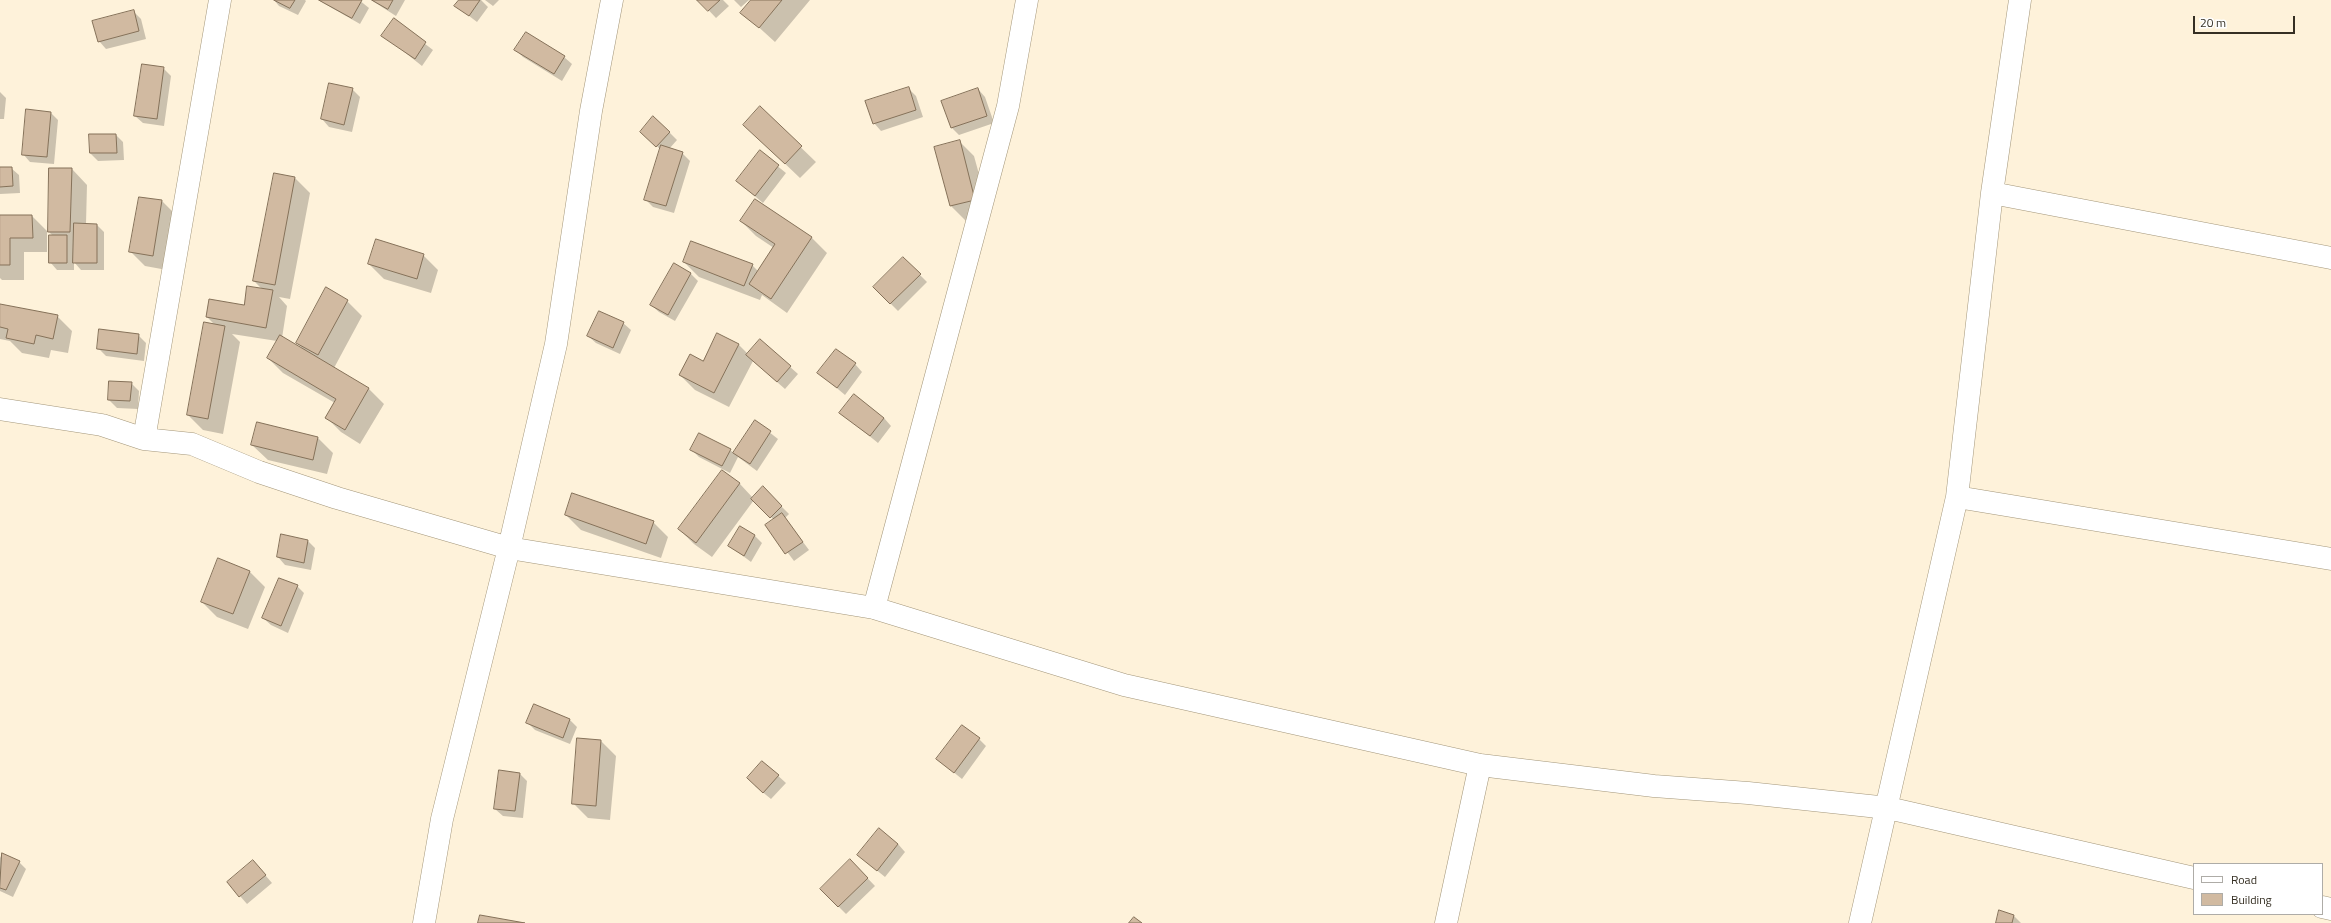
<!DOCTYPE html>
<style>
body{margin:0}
#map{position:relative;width:2331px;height:923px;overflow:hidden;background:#fef2da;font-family:"Titillium Web",sans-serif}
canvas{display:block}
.legend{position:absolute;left:2193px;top:863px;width:130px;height:52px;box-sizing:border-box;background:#fff;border:1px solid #aeaca7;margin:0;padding:5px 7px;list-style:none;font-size:12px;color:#352f23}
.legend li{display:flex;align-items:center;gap:8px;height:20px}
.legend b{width:20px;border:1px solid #aeaca7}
.scale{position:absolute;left:2193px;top:16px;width:102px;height:18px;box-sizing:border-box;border:2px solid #352f23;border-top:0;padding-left:5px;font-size:12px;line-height:14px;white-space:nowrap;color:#352f23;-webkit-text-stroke:3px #fff;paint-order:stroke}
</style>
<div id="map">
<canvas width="2331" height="923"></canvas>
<ul class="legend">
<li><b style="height:5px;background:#fff"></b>Road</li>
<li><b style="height:11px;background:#d1baa1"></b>Building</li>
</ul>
<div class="scale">20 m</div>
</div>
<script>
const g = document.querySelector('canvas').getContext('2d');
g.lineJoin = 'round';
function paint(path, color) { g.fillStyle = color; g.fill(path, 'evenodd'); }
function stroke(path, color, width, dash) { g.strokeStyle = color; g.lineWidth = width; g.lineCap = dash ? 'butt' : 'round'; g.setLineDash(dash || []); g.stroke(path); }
const shadow = new Path2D(`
 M274,0H305L306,1L298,15L279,6Z
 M318,0H359L369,8L360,24Z
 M371,0H405L396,16Z
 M460,0H481L488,7L477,22L456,6Z
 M485,0H499L493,6Z
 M699,0H723L729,6L716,18Z
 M734,0H749L741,7Z
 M752,0H810L775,42L742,12Z
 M133,11L141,19L146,39L106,49L99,41Z
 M394,20L433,50L422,66L383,35Z
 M516,50L564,57L572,64L562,81L523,57Z
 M163,68L171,76L164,126L143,123L135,116Z
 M352,89L360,97L352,132L329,127L322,119Z
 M909,89L916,96L923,117L881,131L874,123Z
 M978,89L985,97L994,123L959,135L952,128Z
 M0,92L6,98L4,119H0Z
 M760,108L816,162L800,178L759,139Z
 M51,113L58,120L54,164L30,162L23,154Z
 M669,132L677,140L669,149L682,153L690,161L674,213L653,207L645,199L661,150L649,139Z
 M90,135H116L123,142L124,160L98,161L90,153Z
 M959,141L974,156L990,214L966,221L951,206Z
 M760,152L786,173L763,203L737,181Z
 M0,168H11L19,175L20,193L0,194Z
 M72,169L87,185L86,224L97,225L104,232V270H81L74,262V270H57L50,262L53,236L49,232Z
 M295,178L310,193L290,299L279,297L287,306L282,338L304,350L297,343L347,301L362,316L334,368L369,389L384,404L360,444L341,432L326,417L335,403L283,373L268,358L277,341L232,334L240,342L223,434L203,430L188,415L215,325L207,317L245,306L263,290L254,281Z
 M755,200L812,238L827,253L787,313L762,295L760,300L699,277L684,262L752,265L758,271L774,248L756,236L741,221Z
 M162,201L177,216L167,270L145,266L130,251Z
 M0,216H32L47,231V252H24V280H2L0,278Z
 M423,255L438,270L431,293L384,279L369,264Z
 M903,258L927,282L898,311L874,287Z
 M674,264L691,274L698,281L675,321L659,312L651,305Z
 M0,305L57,316L72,331L68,353L51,350L49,358L22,353L10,341L0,339Z
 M623,323L631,330L620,354L596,343L588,336Z
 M138,335L146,343L144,361L106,356L98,348Z
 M760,340L798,374L785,389L753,361L729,407L695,390L680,375L739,345L748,354Z
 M855,364L862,372L845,395L819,373Z
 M110,382L131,383L139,391L138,409L117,408L109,400Z
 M841,413L884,418L891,426L878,443Z
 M755,421L778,439L757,471L738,457L730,473L699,457L692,450H730L734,453Z
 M318,438L333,453L327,474L268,460L252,445Z
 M722,472L740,484L753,498L763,488L789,514L785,518L809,550L794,561L767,525L774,520L754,500L712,557L694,544L679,529Z
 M566,515L653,522L668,537L661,558L581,530Z
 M741,528L755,536L762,543L751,562L730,546Z
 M308,541L315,548L311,570L285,565L278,557Z
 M219,560L250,572L265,587L248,629L217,617L202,602Z
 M297,586L304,593L288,633L271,625L263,618Z
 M534,705L570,720L577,727L570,744L535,730L527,722Z
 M979,739L986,746L962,779L937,759Z
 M601,741L616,756L610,820L588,818L573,803Z
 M763,762L786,783L771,799L755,786Z
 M520,774L527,781L523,818L503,816L495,809Z
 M898,844L905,852L885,877L858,855Z
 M2,854L19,862L26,869L13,897L0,891V858Z
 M850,860L875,886L846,914L821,889Z
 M260,869L272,883L247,904L240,896Z
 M2013,915L2021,923H1997Z`);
const building = new Path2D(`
 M274,0H295L290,8Z
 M319,0H362L352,18Z
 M372,0H393L388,9Z
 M459,0H480L469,16L454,6Z
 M697,0H720L708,11Z
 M751,0H782L759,28L740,13Z
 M134,10L139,31L98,42L92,21Z
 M394,18L426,42L415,59L381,36Z
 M526,32L565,56L554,74L514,50Z
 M142,64L164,67L157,119L134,116Z
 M329,83L353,88L344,125L321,119Z
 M909,87L916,110L873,124L865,101Z
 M978,88L987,116L951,128L941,101Z
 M760,106L802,146L785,164L743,125Z
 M26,109L51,112L47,157L22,155Z
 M653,116L670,132L656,147L640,132Z
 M89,134H116L117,153H90Z
 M960,140L975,200L950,206L934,147Z
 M661,145L683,152L666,206L644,200Z
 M760,150L779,165L755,196L736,181Z
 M0,167H12L13,186L0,187Z
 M49,168H72L70,232H48Z
 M274,173L295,177L275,285L253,281Z
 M139,197L162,200L153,256L129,252Z
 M755,199L812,237L771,299L749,284L775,244L740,221Z
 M0,215H32L33,238H10V265H0Z
 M74,223L97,224V263H73Z
 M49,235H67V263H49Z
 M376,239L424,254L417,279L368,264Z
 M691,241L753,264L744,286L683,262Z
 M903,257L921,274L890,304L873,287Z
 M674,263L691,273L668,315L650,305Z
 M247,286L273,290L266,328L206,317L209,299L244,305Z
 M326,287L348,300L318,355L296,343Z
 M0,304L58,315L53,339L36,335L34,344L6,338L8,329L0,327Z
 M599,311L624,322L613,348L587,336Z
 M204,322L225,326L208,419L187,415Z
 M99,329L139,334L137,354L97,349Z
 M717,333L739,344L714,393L679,375L690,354L703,361Z
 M280,335L369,388L345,430L325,418L336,399L267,358Z
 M760,339L791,366L777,382L746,355Z
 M836,349L856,363L837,388L817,373Z
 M109,381L132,382L130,401L108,400Z
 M854,394L884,418L870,436L839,413Z
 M755,420L771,431L750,464L733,453Z
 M257,422L318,437L313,460L251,445Z
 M699,433L731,449L722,466L690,450Z
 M722,470L740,483L696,543L678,529Z
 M763,486L782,506L770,518L751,499Z
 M572,493L654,521L646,544L565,515Z
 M782,513L803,542L785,554L765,525Z
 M740,526L755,535L744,556L728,546Z
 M281,534L308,540L304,563L277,557Z
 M218,558L250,571L233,614L201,602Z
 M279,578L298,585L281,626L262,618Z
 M534,704L570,719L563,738L526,723Z
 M962,725L980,738L954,773L936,759Z
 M577,738L601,740L596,806L572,804Z
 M762,761L779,775L763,793L747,778Z
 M499,770L520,773L515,811L494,809Z
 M879,828L898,844L877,871L857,855Z
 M2,853L20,861L6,890L0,888Z
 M850,859L868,878L838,907L820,889Z
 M253,860L266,875L239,897L227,882Z
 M1999,910L2014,915L2012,923H1996Z
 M480,915L525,923H478Z
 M1134,917L1142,923H1129Z`);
const minor = new Path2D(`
 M1992,193L2331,258
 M0,409L102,425L144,439L192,444L259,472L337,498L509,548L874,608L1124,685L1480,765L1654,786L1748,793L1888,808L2194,878
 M144,439L220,0
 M1957,497L2331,559
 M874,608L1008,106L1027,0
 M2322,907L2331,909
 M424,923L442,819L509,548L556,344L591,111L612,0
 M1446,923L1480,765
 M1860,923L1957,497L1992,193L2020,0`);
paint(shadow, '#0003');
paint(building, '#d1baa1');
stroke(building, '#857159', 1);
stroke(minor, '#a3967a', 23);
stroke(minor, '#fff', 22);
</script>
